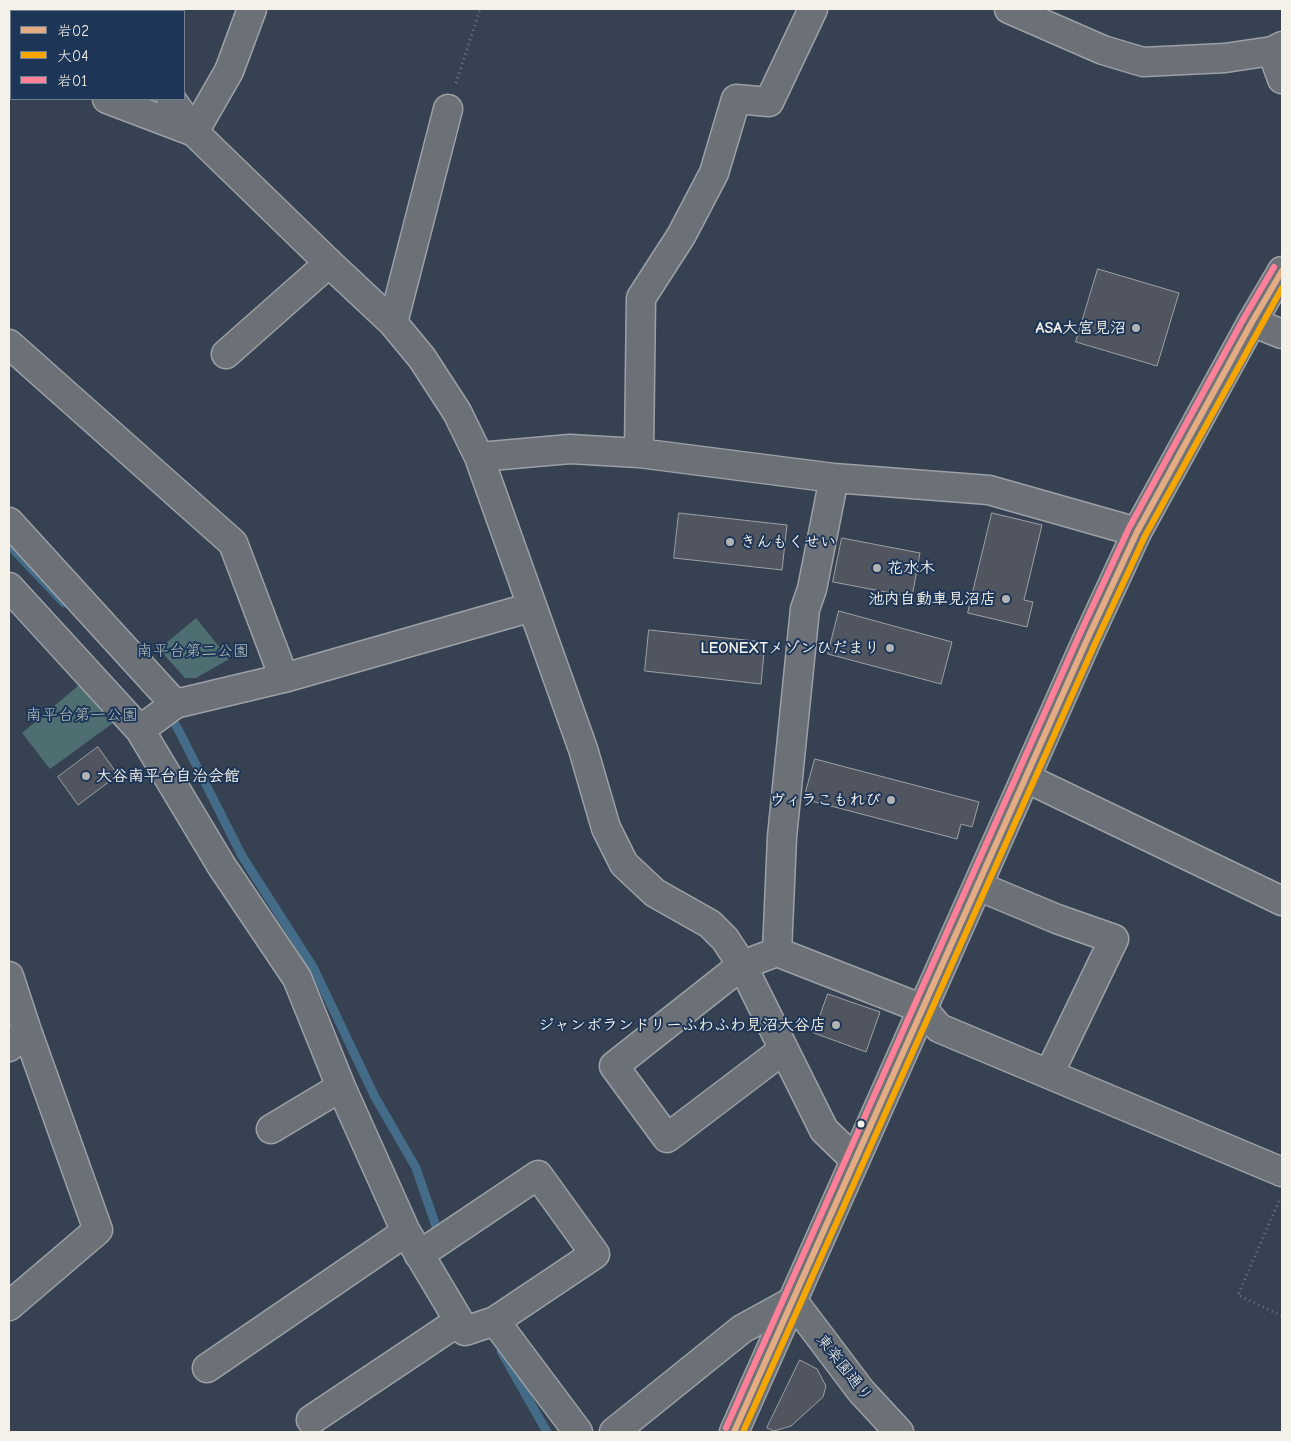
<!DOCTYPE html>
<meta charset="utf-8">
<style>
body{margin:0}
#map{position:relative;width:1291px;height:1441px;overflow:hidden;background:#364151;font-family:"Comic Neue","Klee One",sans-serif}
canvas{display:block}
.frame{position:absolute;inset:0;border:10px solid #f4f1e8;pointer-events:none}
.legend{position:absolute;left:10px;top:10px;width:175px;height:90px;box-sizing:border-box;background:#1d3557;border:1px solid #738091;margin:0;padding:6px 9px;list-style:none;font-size:15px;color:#f4f1e8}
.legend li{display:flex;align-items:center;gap:10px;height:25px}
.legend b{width:25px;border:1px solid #738091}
</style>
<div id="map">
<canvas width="1291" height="1441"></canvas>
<div class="frame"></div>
<ul class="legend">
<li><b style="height:6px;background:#e5ac83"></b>岩02</li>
<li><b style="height:6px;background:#f7a600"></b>大04</li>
<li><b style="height:6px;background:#ff8098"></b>岩01</li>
</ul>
</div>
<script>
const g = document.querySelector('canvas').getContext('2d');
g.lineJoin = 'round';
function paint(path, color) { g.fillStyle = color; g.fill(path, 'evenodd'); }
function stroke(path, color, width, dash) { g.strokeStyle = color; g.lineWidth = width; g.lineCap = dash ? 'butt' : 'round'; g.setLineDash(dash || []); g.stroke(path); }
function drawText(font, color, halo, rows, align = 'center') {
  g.font = font + ' "Comic Neue","Klee One",sans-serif'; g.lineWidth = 4; g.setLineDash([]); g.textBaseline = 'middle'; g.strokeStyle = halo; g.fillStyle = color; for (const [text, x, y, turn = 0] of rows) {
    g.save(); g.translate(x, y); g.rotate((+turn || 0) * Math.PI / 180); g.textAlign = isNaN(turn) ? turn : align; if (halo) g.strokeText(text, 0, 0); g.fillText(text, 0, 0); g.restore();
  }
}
const green = new Path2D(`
 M196,618L229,659L196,678H185L159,649Z
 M85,680L120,718L50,769L22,733Z`);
const stream = new Path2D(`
 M9,545L64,603
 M166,713L177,727L242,856L313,967L375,1097L416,1168L438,1232
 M501,1351L547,1432`);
const building = new Path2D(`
 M1098,269L1179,293L1157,366L1076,342Z
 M679,513L787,525L782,570L674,558Z
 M992,513L1042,525L1024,600L1033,602L1027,627L968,613Z
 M842,538L920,553L912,597L833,582Z
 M839,611L952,642L941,684L828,654Z
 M649,630L765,642L761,684L645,671Z
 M98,747L118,775L78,805L58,777Z
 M815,759L979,802L972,827L961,824L957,839L804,799Z
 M828,994L880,1012L866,1052L814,1033Z
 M800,1360L817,1369L826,1386L823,1397L791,1426L774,1431L767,1428Z`);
const path = new Path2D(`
 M456,83L480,9
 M1279,1201L1238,1295L1282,1316`);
const minor = new Path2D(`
 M111,9L113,11
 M1009,9L1103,50L1143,62L1225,58L1272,51L1282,46
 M1272,51L1282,79
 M9,59L11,60
 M107,99L194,132
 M171,99L194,132L329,263L393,323L422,358L457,412L479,457L583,749L606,828L624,864L655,893L710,924L725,939L742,965L824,1130L855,1160
 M194,132L229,71L252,9
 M1252,322L1282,334
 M393,323L448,109
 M9,344L233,543L284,678L175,704L140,730
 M226,354L329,263
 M639,453L641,298L681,236L714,173L736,99L769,102L813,9
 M479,457L570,449L639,453L834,478L989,490L1137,532
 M9,522L175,704
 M9,587L140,730L221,865L297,978L341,1087L406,1232L465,1331L495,1321L578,1432
 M284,678L532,607
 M1026,778L1282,901
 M978,886L1057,919L1114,939L1049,1074
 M777,952L782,837L805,609L812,589L834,478
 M9,976L27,1031L9,1047
 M783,1050L667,1138L614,1066L742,965L777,952L923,1009L939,1028L1282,1172
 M271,1129L341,1087
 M419,1255L538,1175L595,1254L495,1321
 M9,1306L98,1230L27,1031
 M207,1368L406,1232
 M311,1420L459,1321
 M614,1432L742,1329L793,1301L861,1391L899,1432`);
const major = new Path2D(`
 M734,1432L1086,642L1137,532L1252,322L1282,271`);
const bus1 = new Path2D(`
 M734,1432L1086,642L1137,532L1252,322L1282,271`);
const bus2 = new Path2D(`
 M743,1432L1094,646L1145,536L1282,288`);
const bus3 = new Path2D(`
 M726,1428L1078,638L1129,528L1244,318L1274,267`);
const markers = [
 [1136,328,5,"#b2b3b3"],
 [730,542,5,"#b2b3b3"],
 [877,568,5,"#b2b3b3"],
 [1006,599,5,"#b2b3b3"],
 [890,648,5,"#b2b3b3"],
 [86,776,5,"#b2b3b3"],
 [891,800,5,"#b2b3b3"],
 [836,1025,5,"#b2b3b3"],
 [861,1124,4.5,"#f4f1e8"]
];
const poiNames = [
 ["ASA大宮見沼",1126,328],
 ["きんもくせい",740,542,"left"],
 ["花水木",887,568,"left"],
 ["池内自動車見沼店",996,599],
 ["LEONEXTメゾンひだまり",880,648],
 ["大谷南平台自治会館",96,776,"left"],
 ["ヴィラこもれび",881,800],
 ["ジャンボランドリーふわふわ見沼大谷店",826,1025]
];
const parkNames = [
 ["南平台第二公園",193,651],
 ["南平台第一公園",82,715]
];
const streetNames = [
 ["東楽園通り",844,1368,52]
];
paint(green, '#4e6e71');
stroke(stream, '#446b87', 9);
paint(building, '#50555f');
stroke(building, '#9ca1a6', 1);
stroke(minor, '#9ca1a6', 31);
stroke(major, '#9ca1a6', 31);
stroke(path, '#72777f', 3, [1, 4]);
stroke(minor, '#6c7077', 28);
stroke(major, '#707478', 28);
stroke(bus1, '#e5ac83', 6);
stroke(bus2, '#f7a600', 6);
stroke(bus3, '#ff8098', 6);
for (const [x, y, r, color] of markers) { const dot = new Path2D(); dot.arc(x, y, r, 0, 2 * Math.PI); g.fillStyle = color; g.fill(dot); stroke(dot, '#1d3557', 2); }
drawText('bold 16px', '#f4f1e8', '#1d3557', poiNames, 'right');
drawText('16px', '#b3bfba', '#1d3557', parkNames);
drawText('16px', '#f4f1e8', '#1d3557', streetNames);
</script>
